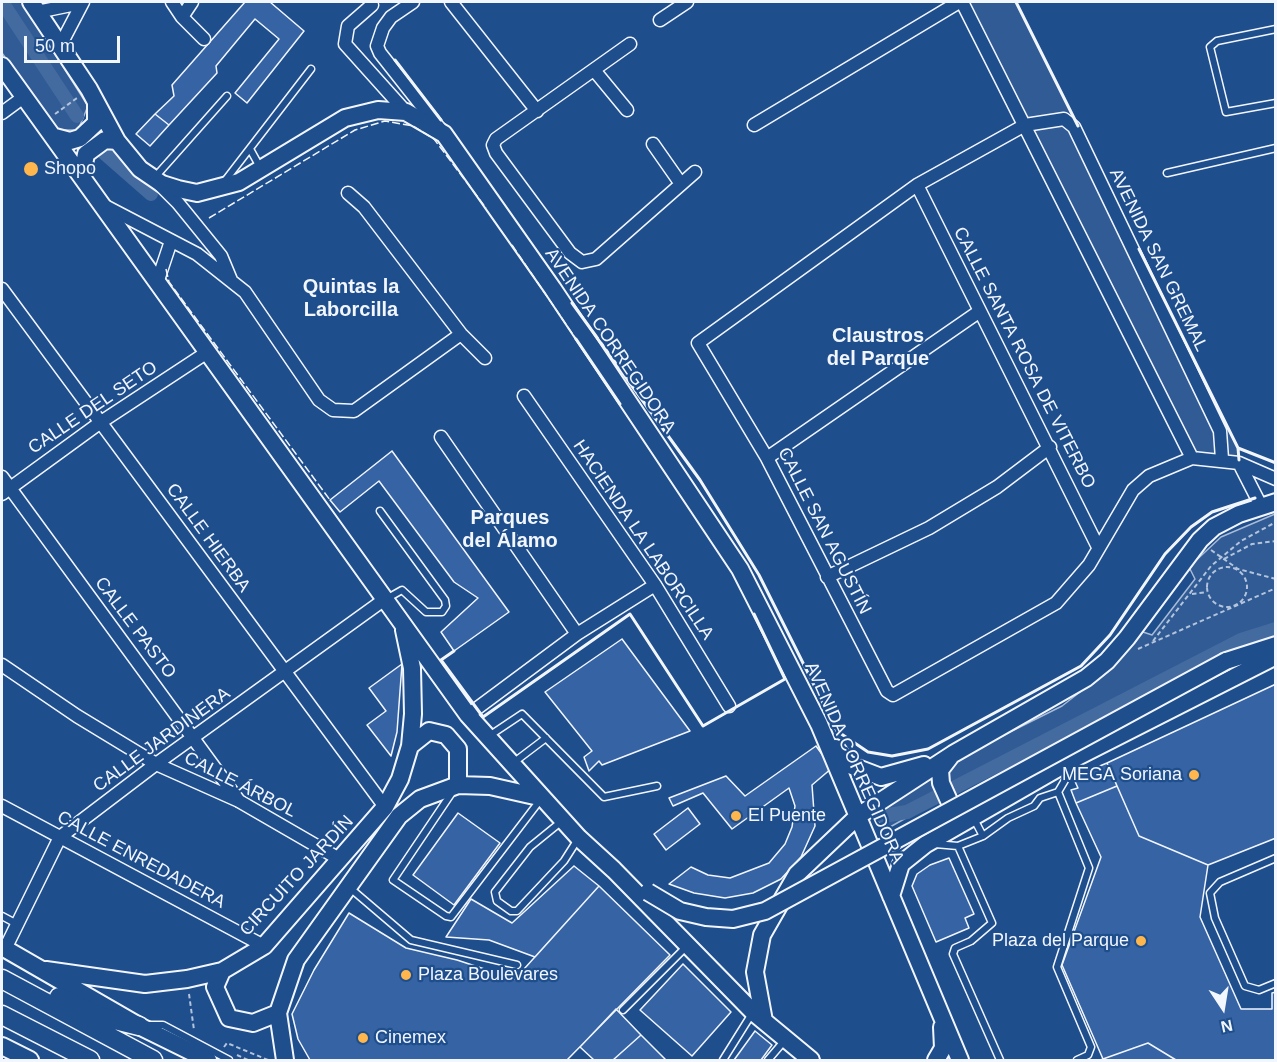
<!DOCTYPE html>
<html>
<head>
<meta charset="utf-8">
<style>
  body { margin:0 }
  #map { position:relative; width:1277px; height:1062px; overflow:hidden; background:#1f4e8c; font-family:Arial,sans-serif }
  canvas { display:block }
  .frame { position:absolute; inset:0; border:3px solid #f2f6ff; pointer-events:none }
  .north { position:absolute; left:1193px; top:978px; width:60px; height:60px; -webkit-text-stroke:4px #1f4e8c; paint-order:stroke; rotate:168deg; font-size:16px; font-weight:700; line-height:24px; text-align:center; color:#f2f6ff }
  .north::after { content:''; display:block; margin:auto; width:21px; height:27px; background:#f2f6ff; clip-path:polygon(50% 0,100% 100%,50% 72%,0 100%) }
  .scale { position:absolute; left:24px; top:36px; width:96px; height:27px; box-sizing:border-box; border:3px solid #f2f6ff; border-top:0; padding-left:8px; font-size:18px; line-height:21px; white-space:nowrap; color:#f2f6ff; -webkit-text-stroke:4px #1f4e8c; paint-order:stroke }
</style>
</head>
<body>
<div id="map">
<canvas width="1277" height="1062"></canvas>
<div class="frame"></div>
<div class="north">N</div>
<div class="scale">50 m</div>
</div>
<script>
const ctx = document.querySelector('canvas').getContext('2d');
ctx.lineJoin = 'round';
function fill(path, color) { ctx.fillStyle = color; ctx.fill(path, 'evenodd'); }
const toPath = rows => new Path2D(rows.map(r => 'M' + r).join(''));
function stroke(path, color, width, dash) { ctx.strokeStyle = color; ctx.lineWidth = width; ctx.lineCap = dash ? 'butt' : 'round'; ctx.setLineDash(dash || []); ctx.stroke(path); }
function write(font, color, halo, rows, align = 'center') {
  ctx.font = font + ' Arial,sans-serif'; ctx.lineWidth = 4.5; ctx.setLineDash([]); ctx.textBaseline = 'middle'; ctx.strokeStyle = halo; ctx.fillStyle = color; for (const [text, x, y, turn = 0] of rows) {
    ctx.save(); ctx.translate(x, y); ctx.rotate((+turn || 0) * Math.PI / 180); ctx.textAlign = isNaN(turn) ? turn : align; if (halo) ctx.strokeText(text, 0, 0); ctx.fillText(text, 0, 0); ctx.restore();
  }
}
const green = toPath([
  [2,2,22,2,88,106,78,130,57,130,2,53,2,2],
  [962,2,1016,2,1238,448,1239,463,1192,458,962,2],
  [1275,514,1275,635,1242,639,1065,728,883,831,874,809,970,752,1062,706,1107,671,1140,631,1152,635,1195,579,1189,567,1221,537,1275,514]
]);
fill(green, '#305b95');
stroke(green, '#a8bbd7', 1.5);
stroke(toPath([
  [2,2,77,116],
  [103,152,151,194],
  [883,816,907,812,1241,640,1276,629]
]), '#446ba0', 14);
const building = toPath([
  [245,2,270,2,304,31,247,103,235,93,279,39,255,19,216,66,217,73,169,125,155,114,174,96,172,85,245,2],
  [155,114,169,125,150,146,136,134,155,114],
  [392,451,509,612,454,651,441,632,478,598,454,582,379,481,340,512,330,500,392,451],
  [622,639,690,731,602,765,599,761,589,771,584,757,592,751,545,692,622,639],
  [402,664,397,732,391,756,367,725,386,711,369,688,402,664],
  [1276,684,1276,838,1208,865,1139,836,1107,763,1276,684],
  [816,746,832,768,812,785,815,826,801,857,781,879,753,893,725,898,694,893,669,884,691,867,708,875,730,878,769,863,785,844,792,827,795,806,789,788,732,829,703,793,673,806,669,798,726,776,745,796,816,746],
  [1107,763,1117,786,1076,803,1071,790,1078,788,1073,777,1107,763],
  [1117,786,1139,836,1208,865,1200,917,1241,1009,1272,1009,1272,993,1276,992,1276,1060,1176,1060,1148,1043,1103,1059,1062,965,1101,857,1076,803,1117,786],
  [688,808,700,824,666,850,654,834,688,808],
  [458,813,500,843,454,905,413,875,458,813],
  [949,858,974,914,965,918,969,928,936,942,912,886,917,874,930,865,949,858],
  [574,866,599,886,535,957,489,940,446,937,471,899,512,923,574,866],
  [599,886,670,955,567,1060,310,1060,298,1039,292,1014,314,970,349,913,406,948,457,960,515,979,599,886],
  [683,964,731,1012,692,1056,640,1010,683,964],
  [616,1009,641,1035,613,1060,594,1060,580,1047,616,1009],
  [755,1031,772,1045,761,1060,734,1060,755,1031],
  [641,1035,666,1060,613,1060,641,1035],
  [1148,1043,1176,1060,1100,1060,1103,1059,1148,1043]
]);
fill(building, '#3563a3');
stroke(building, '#f2f6ff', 1.5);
const lane = toPath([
  [1276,29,1217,41,1210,47,1226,112,1276,103],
  [250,149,260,167],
  [1167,173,1276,148],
  [156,176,227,96],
  [224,182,311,69],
  [380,511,445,600,446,606,442,612,426,612,402,590,386,599],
  [489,736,522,714,604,797,657,786],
  [513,763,546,738],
  [453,791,393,880,446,916,451,917,541,799],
  [1058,792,1089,868,1057,967,1091,1047,1088,1055,1077,1060],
  [974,819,983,836],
  [562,821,530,847,495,892,497,901,511,911,517,911,564,861,578,839],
  [935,844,958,846,983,836,1008,818,1034,806,1040,798,1058,792,1074,765],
  [958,846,992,923,971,941,955,948,953,954,1000,1060],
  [1276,858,1220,882,1210,893,1215,918,1245,986,1259,990,1276,983],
  [350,888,411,940,517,965],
  [2,916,17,924],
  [623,1010,686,947],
  [148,1025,163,1025,229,1060],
  [723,1060,753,1012],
  [768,1060,785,1040]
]);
const street = toPath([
  [172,2,182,17,204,39],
  [413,2,391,17,383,28,377,46,380,53,440,129],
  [451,2,537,111],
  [962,2,1192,458],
  [372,5,348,26,345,44,406,112],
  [37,12,81,3],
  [182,17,192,2],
  [660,20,687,2],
  [61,44,83,2],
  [630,44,496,139,493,145,496,153,570,253,582,262,596,259,695,172],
  [594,70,627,110],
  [2,113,25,96],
  [754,125,959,2],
  [653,144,681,184],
  [157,182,178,203,221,256,231,280],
  [917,185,1098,547],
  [348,193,364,207,461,334,485,358],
  [105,206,197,254,245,292,319,400,333,410,354,411,461,334],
  [157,283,171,241],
  [2,289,385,807],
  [524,396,655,585,729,706],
  [441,437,577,634],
  [767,458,980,311],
  [1222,459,1220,431,1074,127,1064,119,1025,125,917,185,698,343,767,458,887,691,893,695,1056,603,1089,565,1133,490,1149,476,1192,458,1239,463,1276,479],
  [1239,463,1261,506],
  [2,477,239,801],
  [2,494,101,422,206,353],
  [827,577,929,528,997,487,1050,447],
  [2,665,77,716,156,764,239,801,341,860],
  [468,715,577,634,655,585],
  [2,806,264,946],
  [5,949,60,837,156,764,385,599]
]);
const secondary = toPath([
  [31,2,89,89,117,141,140,169,162,184,178,189,197,193,239,182,345,118,378,110,406,112,444,134,553,289,740,569,819,724,960,1060],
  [2,66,468,715,579,838,614,870,753,1012,811,1060],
  [55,137,70,141,80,138,96,123,96,104],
  [82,175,86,154,105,140,117,141],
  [1226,661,1276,645],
  [410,746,429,731,446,735,458,749,458,785],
  [836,748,847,764,881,777,924,765],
  [950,757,940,770,941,783,950,803,968,814],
  [891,896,901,864,926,844,1079,756,1276,656],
  [2,947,139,1026,208,1060],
  [46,970,145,984,187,979,222,971,264,946,385,807,400,779,410,746,413,714,412,668,404,630],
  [222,971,215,987,229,1018,253,1023,278,1013],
  [764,1021,755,972,762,935,797,874,858,816,953,754,1086,678,1107,661,1127,638,1200,540,1214,527,1239,514,1276,502],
  [2,1046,30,1060],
  [285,1060,278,1013,296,960,399,816,420,799,458,785,490,786,539,797],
  [936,1060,943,1048,942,1027]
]);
const primary = toPath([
  [2,979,153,1060],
  [59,997,99,1016,139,1026],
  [2,1015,90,1060]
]);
stroke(lane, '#f2f6ff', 9);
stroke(street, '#f2f6ff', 15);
stroke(secondary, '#f2f6ff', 20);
stroke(primary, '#f2f6ff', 21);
stroke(toPath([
  [55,114,77,98],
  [1211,550,1238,569,1276,579],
  [1224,559,1252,544,1276,541],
  '1207 587a20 20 0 1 1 40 0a20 20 0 1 1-40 0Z',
  [1192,594,1207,592],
  [1153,641,1211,566,1241,541,1276,522],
  [1138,649,1276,588],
  [189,994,194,1030],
  [224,1047,227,1043,268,1060],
  [237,1055,248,1060]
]), '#b3c4dc', 2, [4.5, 3]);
stroke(lane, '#1f4e8c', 6);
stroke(street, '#1f4e8c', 12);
stroke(secondary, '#1f4e8c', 16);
stroke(primary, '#1f4e8c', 18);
const secondaryBridge = toPath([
  [648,892,680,911,706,917,733,919,765,911,1226,661]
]);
stroke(secondaryBridge, '#f2f6ff', 20, []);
stroke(secondaryBridge, '#1f4e8c', 16);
stroke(toPath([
  [209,218,355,130,385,121,413,126,434,139,486,208],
  [512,245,576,339],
  [166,269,169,282,330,500]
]), '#f2f6ff', 1.5, [8, 3]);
stroke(toPath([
  [1016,2,1078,126],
  [395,60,441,120],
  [1139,249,1238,448,1239,460],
  [572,303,700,480,759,575,837,731,868,752,892,756,928,749,1081,666,1110,635,1165,554,1191,527,1212,512,1255,498],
  [576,339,620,404],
  [1238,448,1276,463],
  [454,651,441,660,483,717,630,614,703,726,785,679,754,614]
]), '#f2f6ff', 3);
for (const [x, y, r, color] of [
  [31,169,8,"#ffb74d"],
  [1194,775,6,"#ffb74d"],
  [736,816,6,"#ffb74d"],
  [1141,941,6,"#ffb74d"],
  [406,975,6,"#ffb74d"],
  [363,1038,6,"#ffb74d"]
]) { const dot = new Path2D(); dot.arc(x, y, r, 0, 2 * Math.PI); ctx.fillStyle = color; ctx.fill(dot); stroke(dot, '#1f4e8c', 2); }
write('18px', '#f2f6ff', '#1f4e8c', [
  ["Shopo",44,169],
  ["MEGA Soriana",1182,775,"right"],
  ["El Puente",748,816],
  ["Plaza del Parque",1129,941,"right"],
  ["Plaza Boulevares",418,975],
  ["Cinemex",375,1038]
], 'left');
write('18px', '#f2f6ff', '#1f4e8c', [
  ["AVENIDA SAN GREMAL",1158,260,64],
  ["AVENIDA CORREGIDORA",610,341,56],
  ["CALLE SANTA ROSA DE VITERBO",1024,358,63],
  ["CALLE DEL SETO",93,408,-34],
  ["CALLE SAN AGUSTÍN",824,531,63],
  ["CALLE HIERBA",208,538,54],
  ["HACIENDA LA LABORCILLA",643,540,56],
  ["CALLE PASTO",135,628,53],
  ["CALLE JARDINERA",162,740,-36],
  ["AVENIDA CORREGIDORA",854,763,66],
  ["CALLE ÁRBOL",240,785,27],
  ["CALLE ENREDADERA",141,860,28],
  ["CIRCUITO JARDÍN",297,876,-47]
]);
write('bold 20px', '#f2f6ff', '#1f4e8c', [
  ["Quintas la",351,287],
  ["Laborcilla",351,310],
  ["Claustros",878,336],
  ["del Parque",878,359],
  ["Parques",510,518],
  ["del Álamo",510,541]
]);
</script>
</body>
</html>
